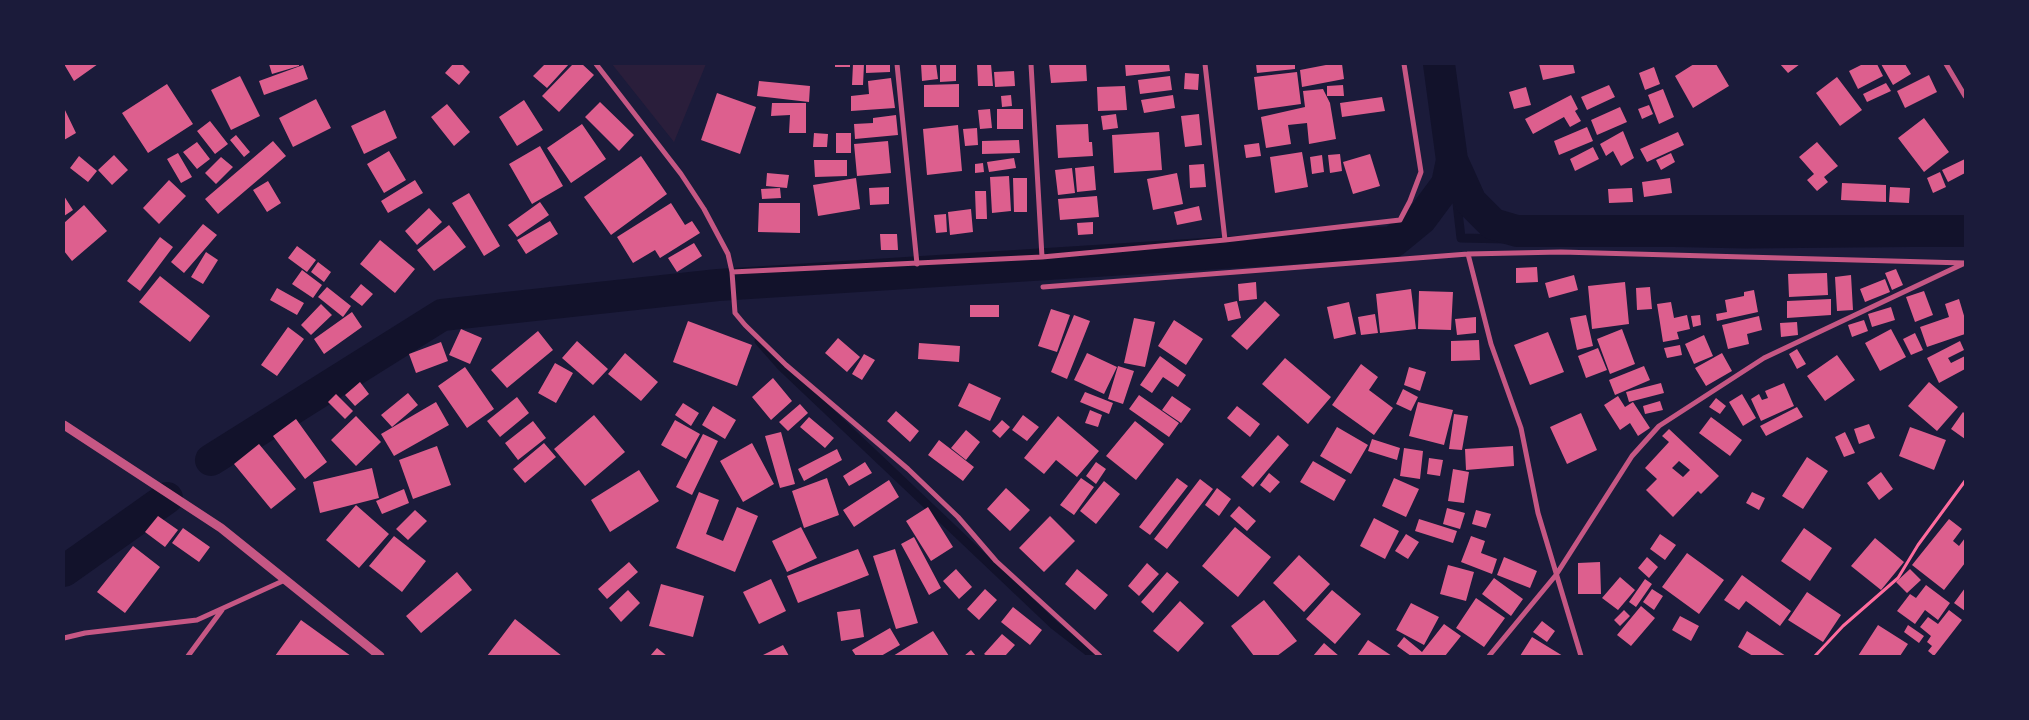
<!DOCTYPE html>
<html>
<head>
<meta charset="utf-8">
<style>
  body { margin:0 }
  #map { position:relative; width:2029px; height:720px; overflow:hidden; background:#1b1b3a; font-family:"DM Sans",sans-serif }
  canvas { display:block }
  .frame { position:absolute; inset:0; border:65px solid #1b1b3a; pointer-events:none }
</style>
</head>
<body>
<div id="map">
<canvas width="2029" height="720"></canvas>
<div class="frame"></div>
</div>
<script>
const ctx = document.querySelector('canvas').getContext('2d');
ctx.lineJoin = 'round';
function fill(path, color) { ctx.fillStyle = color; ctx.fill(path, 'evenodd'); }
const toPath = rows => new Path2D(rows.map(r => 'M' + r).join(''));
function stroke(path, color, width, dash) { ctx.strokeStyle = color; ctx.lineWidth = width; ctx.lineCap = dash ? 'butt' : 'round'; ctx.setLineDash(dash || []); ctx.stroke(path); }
fill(toPath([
  [612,64,706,64,674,142]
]), '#2a1e3b');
stroke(toPath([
  [1452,160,1461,238,1746,244,1965,242],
  [759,341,782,367,1054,625,1094,656]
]), '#12122b', 9);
stroke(toPath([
  [1439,64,1452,160,1471,202,1493,224,1517,231,1965,231],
  [211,460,442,315,718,285,1393,242,1421,219,1447,184,1452,160],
  [64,571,167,498]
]), '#12122b', 32);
fill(toPath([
  [64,64,98,64,74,81],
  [269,64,299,64,299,66,272,74],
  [453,64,462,64,470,72,459,85,445,73],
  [545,64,569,64,547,88,533,76],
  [573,64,582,64,594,75,559,112,542,96],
  [835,64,850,64,850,67,835,67],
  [853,64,864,64,863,85,852,85],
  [866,64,890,64,890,72,866,73],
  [921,64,936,64,938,79,922,81],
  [940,64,956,64,956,81,940,82],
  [977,64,991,64,993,86,978,86],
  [1049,64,1086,64,1087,81,1051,83],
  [1125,64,1169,64,1170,71,1126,76],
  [1256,64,1295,64,1295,69,1257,73],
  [1331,64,1342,64,1344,79,1302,87,1300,70],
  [1539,64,1573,64,1575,73,1543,80],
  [1694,64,1716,64,1729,86,1693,108,1675,76],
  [1780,64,1800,64,1788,73],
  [1863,64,1877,64,1883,76,1858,89,1849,71],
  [1881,64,1905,64,1911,74,1893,85],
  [303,65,308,79,264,95,259,81],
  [1654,67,1660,84,1645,90,1639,73],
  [1014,71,1015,86,995,87,994,72],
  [1297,72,1301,104,1258,110,1254,77],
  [1185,73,1199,74,1198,90,1184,89],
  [1929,75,1937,92,1905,108,1897,91],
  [240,76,260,116,231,130,211,90],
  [1170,76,1172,90,1140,94,1138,80],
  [1837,77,1862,110,1840,126,1816,93],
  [891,78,895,108,851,111,851,96,869,94,868,81],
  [759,81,810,86,809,102,757,96],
  [1886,83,1891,91,1867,102,1863,94],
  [167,84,193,124,148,153,122,113],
  [959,84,959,107,924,107,924,85],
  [1343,85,1344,96,1327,96,1327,86],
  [1609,85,1615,97,1587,110,1581,97],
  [1125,86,1127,110,1098,111,1097,87],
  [1526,87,1531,105,1514,109,1509,92],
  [1323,89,1330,103,1336,139,1309,144,1307,123,1288,125,1291,144,1266,148,1261,117,1305,107,1303,91],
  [1663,89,1674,117,1659,124,1648,95],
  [717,93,756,107,740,154,701,140],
  [1011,95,1012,106,1002,107,1001,96],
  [1173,95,1175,108,1144,113,1141,100],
  [1571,95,1578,109,1575,111,1581,121,1570,127,1564,117,1533,134,1525,119],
  [1382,97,1385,111,1342,117,1340,103],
  [316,99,331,128,293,147,279,118],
  [524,100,543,130,517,146,499,117],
  [600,102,634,135,619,151,585,117],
  [772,103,806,103,806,133,789,133,790,115,771,116],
  [447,104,470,132,454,146,431,117],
  [1649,105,1653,114,1642,119,1638,109],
  [1620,107,1627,122,1597,135,1591,120],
  [64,108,76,133,64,140],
  [990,109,992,128,980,129,978,110],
  [997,109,1023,109,1023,129,997,129],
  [385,110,397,138,364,154,351,126],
  [1116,114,1118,128,1103,130,1101,116],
  [1199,114,1202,145,1185,147,1181,116],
  [896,115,898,135,855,139,854,124,873,123,873,118],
  [1924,118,1949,152,1924,172,1898,138],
  [210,121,228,144,215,154,197,131],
  [582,124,606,159,571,183,547,148],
  [1088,124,1089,142,1092,142,1093,156,1058,158,1056,125],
  [958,125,962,171,927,175,923,129],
  [1587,127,1593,141,1559,155,1554,141],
  [977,128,978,145,965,146,963,129],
  [1623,131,1634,158,1621,166,1613,151,1606,156,1600,144],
  [1159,132,1162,170,1114,173,1112,135],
  [1678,132,1684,145,1647,162,1640,149],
  [814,133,828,134,827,147,813,147],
  [836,133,851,133,851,153,836,153],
  [236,135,250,152,244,157,230,140],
  [1019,140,1020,153,982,154,982,141],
  [273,141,286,156,218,214,205,199],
  [888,141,891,173,857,176,854,144],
  [197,142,210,159,197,169,183,152],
  [1817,142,1838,166,1824,177,1828,182,1817,191,1807,180,1814,174,1799,157],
  [1259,143,1261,156,1246,158,1244,145],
  [540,146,563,186,532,204,509,164],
  [1593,147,1599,159,1575,171,1570,159],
  [389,151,406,180,384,193,367,164],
  [1302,152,1308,187,1275,193,1270,157],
  [178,153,192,177,181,183,167,159],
  [1671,153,1675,162,1661,170,1656,160],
  [1340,154,1342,171,1330,173,1328,155],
  [1370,154,1380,186,1353,194,1343,162],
  [114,155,128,170,112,185,98,170],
  [1322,155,1324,172,1312,174,1310,157],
  [79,156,97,171,88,182,70,168],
  [641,156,667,194,611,235,584,197],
  [221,157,233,167,216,184,205,173],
  [1014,158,1016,168,989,172,987,162],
  [1965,159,1965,173,1948,182,1942,170],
  [814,160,847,160,847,176,815,177],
  [983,163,984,172,975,173,975,164],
  [1204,164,1206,187,1190,188,1189,165],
  [1094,166,1096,190,1077,192,1075,168],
  [1072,168,1075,193,1058,195,1055,170],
  [1940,172,1946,187,1933,193,1927,178],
  [767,173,789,175,787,188,766,186],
  [1177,173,1183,204,1153,210,1147,179],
  [1009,176,1011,211,992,213,990,177],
  [856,178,860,209,818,216,813,185],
  [1013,178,1027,178,1027,212,1014,212],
  [1670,178,1672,193,1644,197,1642,182],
  [169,180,186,196,159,224,143,208],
  [415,180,423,193,388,213,381,201],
  [268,181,281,203,267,212,253,190],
  [1842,183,1886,185,1886,202,1841,200],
  [889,187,889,204,870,205,869,188],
  [1890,187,1910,188,1909,203,1889,202],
  [780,188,781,198,762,199,761,189],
  [1632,188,1633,202,1609,203,1608,189],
  [975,191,986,191,987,219,976,219],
  [469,193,500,246,484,256,452,203],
  [64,196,73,210,64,216],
  [1097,196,1099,217,1060,220,1058,199],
  [540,202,549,215,517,237,508,225],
  [671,203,685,225,692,221,700,233,660,258,655,250,633,263,617,237],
  [759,203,800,203,800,233,758,232],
  [84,205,107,231,72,261,64,251,64,223],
  [1199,206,1202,220,1177,225,1174,212],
  [429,208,442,222,417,245,405,231],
  [971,209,973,232,950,235,948,212],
  [946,214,947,232,936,233,934,215],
  [550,221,558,234,526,254,517,240],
  [1093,222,1093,234,1078,235,1077,223],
  [203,224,217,235,184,273,171,262],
  [449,225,466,247,434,271,417,250],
  [880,234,897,234,898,250,881,250],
  [160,237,173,247,140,291,127,281],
  [380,240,415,269,395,293,360,264],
  [694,243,702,256,677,272,668,258],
  [297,246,316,260,307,272,288,258],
  [206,252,218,260,203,284,191,277],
  [318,262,331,272,324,282,311,272],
  [1537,267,1538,282,1516,283,1516,268],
  [1896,269,1903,285,1892,290,1885,273],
  [302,270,322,285,313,298,292,284],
  [1827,273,1828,295,1789,297,1788,274],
  [1574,275,1578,290,1549,298,1545,283],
  [1851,275,1853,310,1837,311,1835,277],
  [160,276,210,316,190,342,139,302],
  [1885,279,1890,292,1865,302,1860,289],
  [1256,282,1257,299,1239,301,1238,284],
  [1625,282,1629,324,1592,329,1588,286],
  [361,284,373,294,362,306,350,297],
  [327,287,351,306,343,317,318,297],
  [1650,287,1652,309,1637,310,1636,288],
  [277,288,304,303,297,315,270,300],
  [1411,289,1416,329,1380,333,1376,294],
  [1754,290,1758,312,1717,321,1716,314,1727,312,1725,300,1744,296,1744,292],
  [1419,291,1453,292,1451,330,1418,329],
  [1924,291,1933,315,1915,322,1906,297],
  [1831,299,1831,315,1787,318,1787,301],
  [1959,299,1965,319,1965,334,1927,347,1920,327,1949,317,1945,304],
  [1237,301,1241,318,1228,321,1224,304],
  [1265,301,1280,315,1247,350,1231,336],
  [1349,302,1356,334,1334,339,1327,307],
  [1671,302,1674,318,1687,315,1690,329,1677,332,1679,339,1663,342,1657,304],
  [321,304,332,315,311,335,301,325],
  [970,305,999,305,999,317,970,317],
  [1891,307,1895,320,1872,327,1868,314],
  [1051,309,1070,315,1057,352,1038,346],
  [352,312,362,327,324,354,314,339],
  [1375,314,1378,333,1361,335,1358,317],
  [1074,315,1090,321,1067,379,1051,372],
  [1586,315,1593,346,1577,350,1570,318],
  [1700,315,1701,325,1693,327,1691,316],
  [1759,316,1762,330,1747,334,1749,344,1728,349,1722,325],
  [1476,317,1476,333,1457,335,1455,319],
  [1134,318,1155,322,1145,367,1124,363],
  [1174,320,1203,339,1186,365,1158,346],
  [1864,320,1868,331,1852,337,1848,325],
  [688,321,752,345,737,386,673,362],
  [1797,322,1798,335,1781,337,1780,323],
  [288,327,304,339,277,376,261,365],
  [461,329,482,338,470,364,449,355],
  [1622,329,1635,364,1610,374,1597,339],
  [1891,329,1906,357,1880,371,1865,343],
  [538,331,553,350,507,388,491,370],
  [1548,332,1564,372,1530,385,1514,345],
  [1915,333,1923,350,1911,355,1903,339],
  [1704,335,1713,356,1694,364,1685,344],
  [838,338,860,357,847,372,825,353],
  [1479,340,1480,360,1451,361,1451,341],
  [577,341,608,369,593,385,562,358],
  [1960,341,1964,350,1948,358,1951,363,1965,356,1965,369,1939,383,1927,358],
  [441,342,448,361,416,373,409,354],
  [919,343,960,346,959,362,918,359],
  [1680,345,1682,355,1667,358,1664,348],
  [1598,348,1607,370,1586,378,1578,356],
  [1797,349,1806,364,1797,369,1789,354],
  [625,353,658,382,641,401,608,374],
  [1087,353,1117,367,1104,394,1074,380],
  [1722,353,1732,371,1706,386,1695,368],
  [864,354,875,360,862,380,852,374],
  [1837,355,1855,380,1825,401,1807,376],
  [1160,356,1186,375,1178,387,1163,377,1152,393,1140,385],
  [1285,358,1331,397,1308,424,1262,384],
  [555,363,573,373,556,403,538,393],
  [1361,364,1378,377,1369,390,1393,408,1374,435,1332,405],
  [1118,366,1134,371,1123,404,1108,399],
  [1644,366,1650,380,1615,395,1609,380],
  [465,367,494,409,467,428,438,386],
  [1409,367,1426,372,1420,391,1404,385],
  [773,378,792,401,771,420,752,397],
  [360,382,369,394,355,406,345,395],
  [1929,382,1958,407,1937,431,1908,406],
  [969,383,1001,398,990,421,958,406],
  [1661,383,1664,393,1629,402,1626,392],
  [1784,383,1794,406,1761,421,1751,399,1759,394,1762,400,1768,398,1765,391],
  [1403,389,1418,397,1411,411,1396,404],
  [1085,392,1113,403,1109,414,1080,402],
  [408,393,418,405,392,427,381,415],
  [336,394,353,411,345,419,328,402],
  [1742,394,1756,418,1743,426,1729,402],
  [1139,395,1179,423,1169,437,1129,409],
  [1172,396,1191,409,1181,423,1162,410],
  [1618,396,1625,407,1633,402,1650,428,1638,436,1630,423,1620,430,1604,405],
  [517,397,529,413,500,437,487,421],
  [1716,398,1726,406,1720,414,1709,407],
  [1660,401,1663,410,1645,414,1643,406],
  [436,402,449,425,394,456,381,434],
  [1418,402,1453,410,1444,445,1409,436],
  [683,403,699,413,691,426,675,415],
  [800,404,808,413,788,431,779,422],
  [713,406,736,420,725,439,702,425],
  [1237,406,1260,424,1250,437,1227,418],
  [1797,407,1803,417,1766,436,1760,426],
  [1090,410,1102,415,1098,427,1085,423],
  [896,411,919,431,910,442,887,421],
  [1963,412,1965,414,1965,439,1951,429],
  [1581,413,1597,450,1567,464,1550,427],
  [1454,414,1468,416,1462,450,1449,449],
  [594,415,625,452,585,486,554,449],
  [1023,415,1039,427,1027,441,1012,430],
  [356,416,381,442,356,466,331,440],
  [1058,416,1099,451,1077,477,1056,460,1044,474,1024,458],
  [809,417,834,438,825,448,800,427],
  [1711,417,1742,440,1730,456,1699,433],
  [296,419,327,462,305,479,273,436],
  [675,420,700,434,686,459,661,445],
  [1002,420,1010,427,1000,438,992,431],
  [533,421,546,438,518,460,505,443],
  [1135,421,1164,444,1136,480,1106,456],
  [1869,424,1875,438,1859,444,1854,429],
  [1337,427,1368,445,1351,474,1320,456],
  [1910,427,1946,440,1934,470,1899,456],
  [1669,429,1719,476,1701,494,1698,491,1673,517,1646,490,1657,479,1645,468,1669,442,1662,436],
  [1679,461,1690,470,1683,477,1672,468],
  [966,430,980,442,966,460,951,448],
  [781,432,795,484,780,488,765,436],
  [1845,432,1855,453,1844,457,1835,437],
  [703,434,718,441,692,495,676,487],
  [1278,435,1289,445,1253,487,1241,477],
  [1372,439,1400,448,1397,460,1368,451],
  [939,440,974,467,963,481,928,455],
  [544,443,556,457,525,483,513,469],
  [752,443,774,484,743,502,720,461],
  [259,444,296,489,271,509,234,464],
  [437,446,451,485,413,499,399,460],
  [1513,446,1514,466,1466,470,1465,449],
  [1404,448,1423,451,1420,479,1400,476],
  [837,449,842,460,804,481,798,469],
  [1807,457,1828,471,1803,509,1782,496],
  [1429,458,1443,460,1440,476,1427,474],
  [1313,461,1346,480,1334,501,1300,482],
  [865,462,872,473,849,486,843,476],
  [1096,462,1106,469,1096,484,1086,476],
  [372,468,379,498,320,513,313,482],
  [1453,469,1469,472,1464,503,1448,501],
  [639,470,659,501,610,532,591,500],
  [1881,472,1893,489,1879,500,1867,483],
  [1269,473,1280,482,1270,493,1260,485],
  [827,478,839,515,804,528,792,491],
  [1081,478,1094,487,1074,515,1060,505],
  [1177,478,1188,486,1150,535,1139,527],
  [1394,478,1419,489,1406,517,1382,506],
  [1200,479,1213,489,1167,549,1154,539],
  [889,480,899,497,854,527,843,510],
  [1104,481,1120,494,1096,524,1080,511],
  [1006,488,1030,510,1010,531,987,509],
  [1217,488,1231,499,1219,516,1205,505],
  [404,489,409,503,382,514,376,501],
  [699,492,719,500,706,534,723,541,737,507,758,516,735,572,676,548],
  [1752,492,1765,498,1759,510,1746,503],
  [356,505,389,534,359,568,326,540],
  [1239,506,1256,521,1247,531,1230,516],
  [928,507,953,547,931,561,906,521],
  [1447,508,1465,513,1460,529,1443,524],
  [415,510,427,521,408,540,396,529],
  [1476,510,1491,514,1486,528,1472,524],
  [158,516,178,530,165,547,145,532],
  [1050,516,1075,541,1044,572,1019,548],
  [1374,518,1399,531,1385,559,1360,546],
  [1419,519,1457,531,1453,543,1415,531],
  [1949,519,1962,529,1953,541,1959,546,1965,538,1965,563,1944,590,1912,565],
  [801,527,817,558,787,572,772,541],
  [1235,527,1271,557,1238,597,1202,566],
  [183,528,210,547,199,562,172,543],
  [1804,528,1832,548,1810,581,1781,561],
  [1406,534,1419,542,1408,559,1395,551],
  [1660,534,1676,545,1665,560,1650,549],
  [394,536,426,561,402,592,369,566],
  [1471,536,1485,541,1481,553,1497,559,1492,574,1461,562],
  [914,537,941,588,929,595,901,544],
  [1875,538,1904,562,1881,590,1851,566],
  [133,546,160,567,125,613,97,592],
  [858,549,869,575,798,603,787,576],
  [895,549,918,623,896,629,873,556],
  [1687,553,1724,580,1699,614,1662,587],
  [1299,555,1330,584,1304,612,1273,583],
  [1504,557,1537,571,1530,588,1497,575],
  [1647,557,1658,567,1649,578,1638,568],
  [629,562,638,572,607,599,598,589],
  [1600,562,1601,594,1578,594,1578,563],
  [1147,563,1159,574,1139,596,1128,586],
  [1448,565,1474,572,1466,601,1440,594],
  [956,569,972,587,959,599,943,581],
  [1077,569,1108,595,1095,610,1065,584],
  [1910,569,1921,580,1907,593,1896,582],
  [457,572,472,590,421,633,406,616],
  [1167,572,1179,582,1153,613,1141,602],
  [1742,575,1791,611,1780,626,1746,601,1739,610,1724,600],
  [1620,577,1635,590,1618,610,1602,598],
  [1494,578,1523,599,1511,616,1482,594],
  [771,579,786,611,759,624,743,592],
  [1645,579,1652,584,1636,607,1629,602],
  [661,584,704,596,693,637,649,626],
  [1926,585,1950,603,1938,620,1925,610,1915,624,1897,611,1910,594,1916,598],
  [1965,588,1965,611,1954,603],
  [985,589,997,600,979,620,967,609],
  [1652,589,1663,596,1654,610,1643,602],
  [628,590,640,603,621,622,609,608],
  [1332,590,1361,614,1335,644,1306,619],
  [1807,592,1841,615,1823,642,1788,620],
  [1476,598,1505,618,1484,647,1456,628],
  [1264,600,1297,641,1277,656,1254,656,1231,626],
  [1180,601,1204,623,1178,652,1153,631],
  [1411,603,1439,617,1424,645,1396,630],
  [1641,606,1655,618,1631,646,1617,635],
  [1013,607,1042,630,1030,645,1001,622],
  [860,609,864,637,841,641,837,612],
  [1624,610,1630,616,1620,626,1614,620],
  [1949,610,1962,620,1934,656,1928,651,1932,646,1927,642,1931,636,1920,627,1928,617,1938,624],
  [1680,616,1699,626,1691,641,1672,630],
  [515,619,562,656,487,656],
  [301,620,351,656,275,656],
  [1542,621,1555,631,1547,642,1533,632],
  [1444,624,1461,636,1445,656,1411,656,1397,646,1404,637,1422,652],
  [1878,625,1908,644,1900,656,1858,656],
  [1908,625,1924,636,1919,643,1904,632],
  [890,628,900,645,881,656,856,656,852,650],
  [933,631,949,656,893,656],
  [1747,631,1786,656,1753,656,1738,647],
  [1002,634,1015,645,1005,656,987,656,984,654],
  [1532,637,1563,656,1520,656],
  [1368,640,1392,656,1357,656],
  [1324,643,1339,656,1313,656],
  [783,645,789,656,761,656],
  [657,648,667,656,650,656],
  [971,650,976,656,964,656]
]), '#dd5f8e');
stroke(toPath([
  [1815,656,1843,626,1898,578,1918,545,1965,481]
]), '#ff6b9d', 3);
stroke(toPath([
  [596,64,681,174,704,209,728,254,732,272,1042,257,1225,240,1400,220,1410,201,1421,172,1404,64],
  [897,64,917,264],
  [1031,64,1042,257],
  [1205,64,1225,240],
  [1946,64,1965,96],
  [1468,254,1491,344,1521,428,1538,513,1581,656],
  [732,272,735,313,745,325,786,365,908,469,958,517,996,561,1100,656],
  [1043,287,1468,254,1561,252,1965,263],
  [64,638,85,633,197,620,285,580],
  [188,656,222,610],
  [1489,656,1556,575,1632,456,1659,426,1764,358,1965,263]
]), '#c65784', 5);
stroke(toPath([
  [64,425,221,528,380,656]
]), '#c65784', 9);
</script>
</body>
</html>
